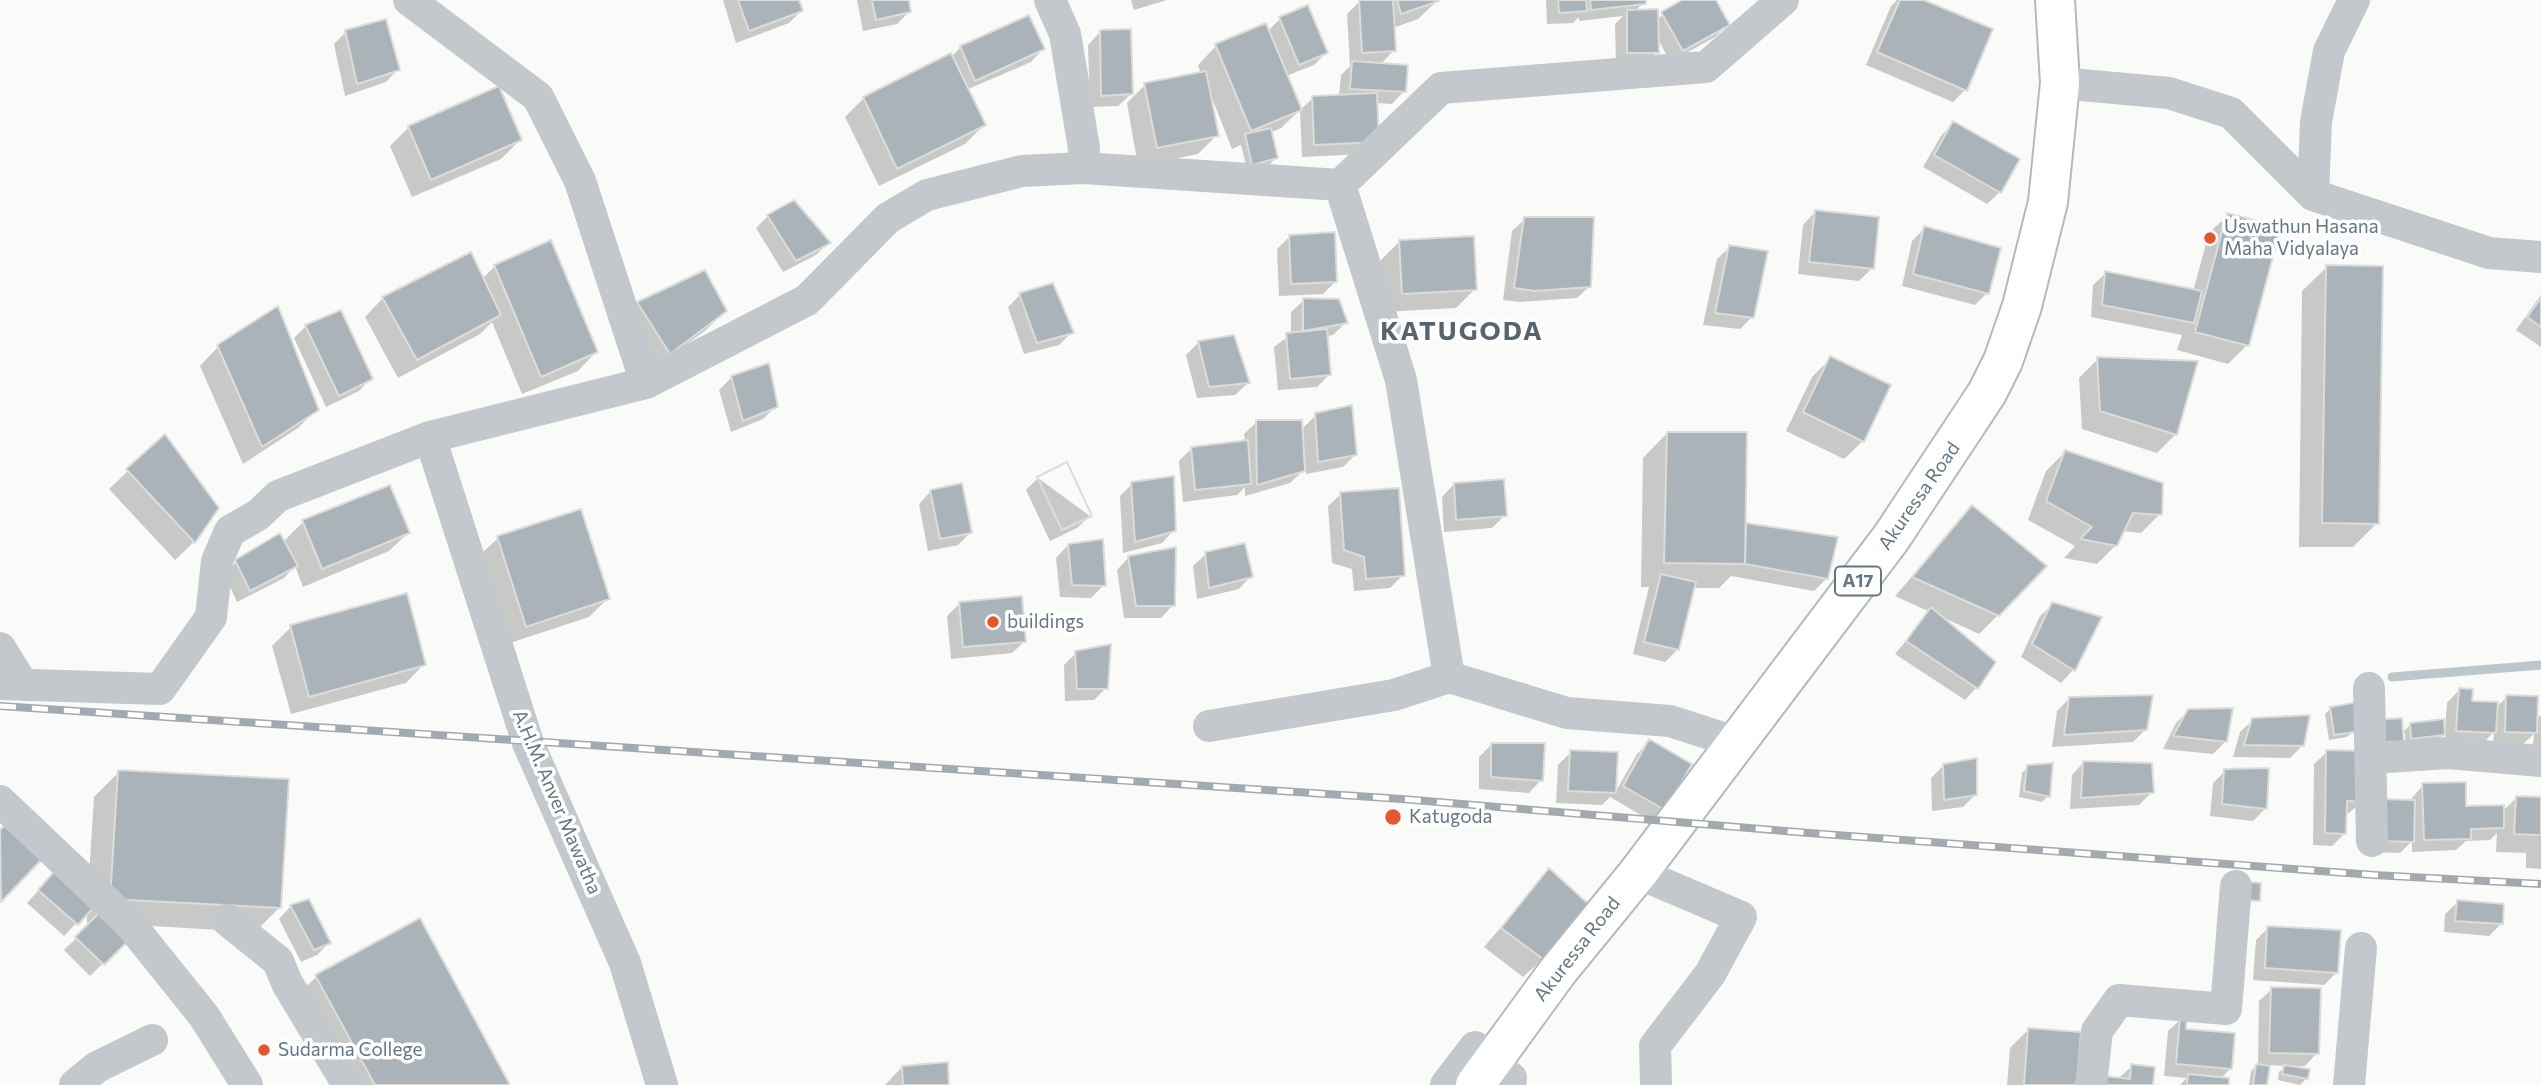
<!DOCTYPE html>
<html>
<head>
<meta charset="utf-8">
<style>
  body { margin:0 }
  canvas { display:block; background:#fafaf8 }
</style>
</head>
<body>
<canvas width="2541" height="1085"></canvas>
<script>
const ctx = document.querySelector('canvas').getContext('2d');
ctx.lineJoin = 'round';
function fill(path, color) { ctx.fillStyle = color; ctx.fill(path, 'evenodd'); }
const toPath = rows => new Path2D(rows.map(r => 'M' + r).join(''));
function stroke(path, color, width, dash) { ctx.strokeStyle = color; ctx.lineWidth = width; ctx.lineCap = dash ? 'butt' : 'round'; ctx.setLineDash(dash || []); ctx.stroke(path); }
function write(font, color, halo, rows, align = 'center') {
  ctx.font = font + ' Commissioner,sans-serif'; ctx.lineWidth = 7; ctx.setLineDash([]); ctx.textBaseline = 'middle'; ctx.strokeStyle = halo; ctx.fillStyle = color; for (const [text, x, y, turn = 0] of rows) {
    ctx.save(); ctx.translate(x, y); ctx.rotate((+turn || 0) * Math.PI / 180); ctx.textAlign = isNaN(turn) ? turn : align; if (halo) ctx.strokeText(text, 0, 0); ctx.fillText(text, 0, 0); ctx.restore();
  }
}
fill(toPath([
  [723,0,797,0,801,11,789,23,736,43],
  [857,0,907,0,909,12,897,24,863,31],
  [1131,0,1167,0,1134,10],
  [1361,0,1437,1,1418,19,1393,28,1394,50,1380,65,1404,91,1392,104,1375,103,1364,154,1302,157,1300,110,1313,98,1339,96,1341,75,1350,66,1347,14],
  [1546,0,1644,0,1636,11,1657,19,1686,0,1714,0,1727,25,1715,37,1670,62,1657,37,1657,52,1644,64,1616,65,1615,24,1623,16,1579,21,1579,17,1573,23,1547,24],
  [1897,0,1919,0,1965,90,1953,102,1866,65,1891,6],
  [1280,19,1326,53,1314,65,1286,76,1300,110,1281,128,1270,133,1276,158,1270,164,1247,169,1241,145,1232,149,1212,98,1217,135,1198,154,1138,166,1127,103,1145,85,1201,74,1198,65,1216,46,1268,31],
  [346,32,398,69,386,82,345,96,334,44],
  [1100,32,1131,94,1118,106,1090,107,1088,45],
  [961,47,1043,49,1031,62,966,90,984,125,965,144,879,186,845,117,864,98,951,57],
  [1953,123,2000,192,1987,204,1923,167,1941,136],
  [409,127,520,140,501,159,412,197,390,146],
  [1815,212,1872,268,1859,281,1798,274,1803,225],
  [2228,215,2247,345,2228,364,2177,350,2182,335,2091,317,2093,285,2106,273,2193,291,2209,233],
  [768,216,828,243,816,255,783,272,756,228],
  [1525,219,1590,286,1577,298,1520,302,1503,300,1512,231],
  [1925,228,1987,293,1975,305,1902,286,1912,241],
  [1290,236,1336,281,1323,294,1279,296,1277,249],
  [1400,241,1475,289,1456,308,1384,312,1381,260],
  [1730,247,1752,317,1740,329,1703,325,1717,259],
  [495,266,596,352,578,371,522,394,492,322,480,334,398,378,365,317,383,298,482,279],
  [2327,267,2377,523,2353,547,2299,547,2302,291],
  [1020,295,1071,333,1059,345,1024,354,1008,307],
  [2541,295,2541,347,2516,330],
  [1304,300,1346,322,1333,335,1326,336,1329,375,1317,387,1278,390,1274,347,1291,334,1291,312],
  [638,304,725,311,706,330,650,371,620,322],
  [306,326,371,378,359,391,326,407,294,338],
  [1198,343,1248,383,1235,395,1197,398,1186,355],
  [218,347,317,409,298,428,243,464,200,366],
  [1831,358,1863,441,1844,459,1786,431,1812,377],
  [2098,359,2176,434,2157,453,2082,429,2079,378],
  [732,377,776,406,763,419,731,432,719,390],
  [1316,415,1356,454,1343,467,1306,474,1306,468,1290,483,1245,496,1245,487,1237,495,1183,502,1179,461,1192,448,1245,442,1244,434,1257,422,1301,430],
  [1667,433,1744,528,1746,525,1827,578,1814,591,1731,576,1719,588,1693,588,1678,649,1665,662,1633,654,1649,587,1641,587,1643,458],
  [165,436,194,542,175,560,109,489],
  [2065,452,2160,514,2141,533,2123,531,2116,545,2097,564,2064,558,2075,546,2028,520,2046,471],
  [1038,478,1090,516,1077,528,1050,541,1026,490],
  [1132,484,1174,530,1162,543,1123,553,1120,496],
  [1454,484,1505,515,1492,528,1444,532,1442,497],
  [931,491,970,533,958,545,928,551,919,504],
  [1341,494,1403,575,1390,588,1354,591,1352,569,1332,563,1328,506],
  [1972,508,1998,615,1979,634,1942,617,1977,687,1965,700,1895,654,1930,612,1895,596],
  [303,522,408,533,389,551,303,587,295,566,284,578,237,602,224,574,237,561,283,542],
  [498,538,608,598,589,617,507,644,479,556],
  [1068,545,1104,585,1091,598,1060,597,1056,558],
  [1206,554,1251,576,1239,589,1197,599,1193,566],
  [1129,557,1173,605,1161,618,1124,618,1117,570],
  [960,603,1025,641,1012,653,951,659,947,616],
  [2053,604,2099,618,2073,670,2061,683,2021,657,2040,616],
  [291,627,424,664,406,683,291,714,272,646],
  [1076,653,1106,688,1094,700,1065,701,1064,665],
  [2459,690,2471,702,2495,708,2507,697,2536,720,2541,715,2541,761,2531,760,2534,734,2523,744,2493,744,2494,732,2481,745,2445,743,2445,733,2438,740,2406,744,2405,733,2402,733,2411,724,2445,730,2447,703],
  [2070,698,2146,729,2133,742,2052,747,2057,711],
  [2331,708,2353,731,2347,737,2329,740,2325,714],
  [2189,710,2225,742,2213,754,2163,749,2176,723],
  [2253,720,2303,745,2290,758,2233,757,2240,732],
  [1650,741,1663,809,1651,821,1610,797,1602,805,1556,803,1558,765,1571,752,1616,754,1615,793,1637,754],
  [1491,745,1541,780,1529,793,1479,789,1479,757],
  [2327,752,2362,801,2349,813,2345,813,2345,833,2332,846,2313,845,2314,764],
  [2084,762,2152,792,2139,805,2070,809,2072,775],
  [1944,765,1975,795,1963,807,1932,811,1931,778],
  [2028,767,2048,796,2042,802,2019,797,2022,773],
  [2225,771,2266,808,2253,821,2210,816,2213,783],
  [119,772,279,908,255,932,116,924,129,938,90,976,64,950,92,923,87,923,87,912,64,936,27,903,49,879,88,892,94,797],
  [2423,785,2465,808,2502,812,2516,798,2541,799,2541,869,2526,868,2526,853,2496,852,2497,833,2490,840,2466,841,2456,850,2412,852,2412,841,2400,853,2366,852],
  [8,825,42,857,0,900,0,833],
  [1549,871,1575,929,1523,977,1484,947],
  [2458,902,2501,924,2489,936,2444,932,2445,914],
  [291,906,329,943,317,955,301,962,279,919],
  [419,921,508,1085,337,1085,291,1001,316,977],
  [2268,928,2337,972,2324,985,2253,980,2256,940],
  [2272,989,2317,1053,2305,1066,2293,1066,2307,1078,2300,1085,2278,1080,2279,1072,2286,1066,2268,1065,2265,1085,2249,1085,2251,1071,2258,1065,2259,1001],
  [2181,1019,2184,1030,2230,1069,2220,1079,2227,1085,2180,1085,2187,1078,2164,1076,2168,1031],
  [2028,1030,2076,1085,2007,1085,2010,1048],
  [2132,1066,2151,1085,2118,1079],
  [902,1067,948,1085,885,1085]
]), '#0003');
stroke(toPath([
  [2392,677,2541,665]
]), '#bbc7cb', 9);
const building = toPath([
  [738,0,799,0,803,11,749,31,738,0],
  [872,0,909,0,911,12,876,20,872,0],
  [1359,0,1393,0,1396,51,1362,53,1359,0],
  [1397,0,1439,0,1439,1,1401,14,1397,0],
  [1558,0,1586,0,1587,11,1559,13,1558,0],
  [1590,0,1646,0,1646,4,1591,10,1590,0],
  [1682,0,1716,0,1730,25,1683,51,1661,12,1682,0],
  [1900,0,1924,0,1993,29,1967,91,1877,52,1900,0],
  [1308,5,1328,53,1299,65,1279,17,1308,5],
  [1658,9,1659,53,1627,53,1627,10,1658,9],
  [1029,15,1045,49,975,81,960,46,1029,15],
  [386,19,400,70,357,84,345,30,386,19],
  [1266,23,1302,110,1251,131,1215,44,1266,23],
  [1131,29,1133,94,1101,96,1100,30,1131,29],
  [951,53,986,125,897,169,863,97,951,53],
  [1352,61,1408,65,1406,92,1350,89,1352,61],
  [1206,71,1219,136,1157,148,1144,83,1206,71],
  [499,86,522,140,431,180,408,126,499,86],
  [1377,93,1379,142,1314,145,1312,96,1377,93],
  [1953,121,2020,159,2001,193,1934,155,1953,121],
  [1271,128,1278,158,1252,165,1245,134,1271,128],
  [794,200,831,243,796,261,767,215,794,200],
  [1815,210,1879,217,1874,269,1809,262,1815,210],
  [2227,213,2281,227,2249,346,2195,332,2227,213],
  [1524,217,1594,217,1591,287,1534,291,1514,288,1524,217],
  [1924,226,2001,248,1989,294,1913,274,1924,226],
  [1335,232,1337,282,1291,284,1289,235,1335,232],
  [1474,236,1477,290,1402,294,1399,240,1474,236],
  [551,240,598,352,541,377,494,265,551,240],
  [1729,245,1768,251,1754,318,1715,313,1729,245],
  [471,252,501,315,417,360,382,297,471,252],
  [2326,265,2383,266,2379,524,2322,523,2326,265],
  [705,270,727,311,670,354,637,302,705,270],
  [2105,271,2202,291,2194,323,2102,305,2105,271],
  [1053,283,1074,333,1037,343,1019,293,1053,283],
  [1303,298,1339,299,1348,323,1303,331,1303,298],
  [2541,298,2541,327,2527,317,2541,298],
  [278,306,319,410,262,447,217,345,278,306],
  [341,310,373,379,339,396,305,325,341,310],
  [1327,329,1331,375,1290,379,1286,333,1327,329],
  [1234,335,1250,383,1209,387,1198,341,1234,335],
  [1830,356,1891,385,1864,442,1803,412,1830,356],
  [2097,357,2198,361,2177,435,2100,411,2097,357],
  [769,363,778,407,743,421,731,376,769,363],
  [1352,405,1357,455,1318,462,1315,413,1352,405],
  [1256,420,1302,420,1305,471,1257,485,1256,420],
  [1667,432,1747,432,1745,564,1664,563,1667,432],
  [165,434,219,508,195,543,126,469,165,434],
  [1248,440,1251,484,1195,490,1191,447,1248,440],
  [2065,450,2163,483,2162,515,2133,513,2117,546,2080,539,2092,527,2046,501,2065,450],
  [1067,462,1092,516,1062,530,1037,477,1067,462],
  [1067,462,1092,516,1062,530,1037,477,1067,462],
  [1174,476,1176,531,1135,542,1131,482,1174,476],
  [1504,479,1507,516,1456,520,1454,483,1504,479],
  [962,483,972,533,940,539,930,490,962,483],
  [390,485,410,533,322,569,302,520,390,485],
  [1399,488,1405,576,1366,579,1364,557,1344,550,1340,492,1399,488],
  [1972,505,2047,566,1999,616,1912,577,1972,505],
  [581,509,610,599,526,627,497,536,581,509],
  [1746,523,1838,537,1828,579,1745,564,1746,523],
  [280,533,298,566,250,591,235,560,280,533],
  [1103,539,1106,586,1072,585,1068,544,1103,539],
  [1245,543,1253,577,1209,588,1205,552,1245,543],
  [1176,547,1175,606,1136,606,1128,556,1176,547],
  [1661,574,1696,582,1679,650,1644,642,1661,574],
  [407,593,426,665,309,697,290,625,407,593],
  [1022,596,1026,642,963,647,959,602,1022,596],
  [2052,602,2102,617,2075,671,2032,644,2052,602],
  [1931,607,1996,662,1978,689,1906,641,1931,607],
  [1111,644,1108,689,1077,689,1075,651,1111,644],
  [2459,688,2473,689,2472,701,2498,702,2496,733,2456,731,2459,688],
  [2153,695,2147,730,2064,735,2069,697,2153,695],
  [2506,695,2538,696,2537,733,2505,732,2506,695],
  [2370,700,2355,732,2334,735,2330,707,2370,700],
  [2233,708,2227,742,2173,736,2188,709,2233,708],
  [2310,715,2304,746,2244,745,2252,718,2310,715],
  [2402,718,2404,744,2377,746,2375,720,2402,718],
  [2444,719,2445,735,2411,739,2410,723,2444,719],
  [1649,739,1692,764,1665,810,1623,786,1649,739],
  [1491,743,1545,743,1543,781,1491,777,1491,743],
  [1570,750,1618,752,1616,793,1568,791,1570,750],
  [2326,750,2365,751,2364,802,2347,801,2346,834,2325,833,2326,750],
  [1977,758,1977,795,1944,800,1943,764,1977,758],
  [2083,761,2152,763,2154,793,2081,798,2083,761],
  [2053,763,2050,797,2024,791,2027,765,2053,763],
  [2269,768,2267,809,2222,804,2224,769,2269,768],
  [118,770,289,779,281,908,110,899,118,770],
  [2466,782,2466,806,2504,805,2504,828,2471,829,2471,839,2424,840,2422,783,2466,782],
  [2516,796,2541,797,2541,835,2514,834,2516,796],
  [2379,799,2415,800,2414,842,2378,841,2379,799],
  [8,822,44,857,1,902,0,830,8,822],
  [61,864,100,900,78,925,38,890,61,864],
  [1549,868,1596,911,1543,959,1501,928,1549,868],
  [2248,882,2261,883,2260,901,2246,900,2248,882],
  [309,899,331,943,314,950,290,905,309,899],
  [2457,900,2504,904,2503,924,2455,921,2457,900],
  [103,909,131,938,104,965,75,937,103,909],
  [420,918,510,1085,375,1085,315,975,420,918],
  [2267,926,2341,930,2338,973,2265,968,2267,926],
  [2271,987,2321,988,2319,1054,2269,1053,2271,987],
  [2180,1017,2187,1018,2186,1029,2235,1033,2232,1069,2176,1064,2180,1017],
  [2028,1028,2081,1032,2077,1085,2024,1085,2028,1028],
  [948,1062,949,1085,903,1085,902,1066,948,1062],
  [2131,1064,2155,1067,2153,1085,2097,1085,2098,1075,2130,1079,2131,1064],
  [2256,1064,2270,1066,2267,1085,2253,1085,2256,1064],
  [2284,1065,2310,1069,2308,1079,2282,1074,2284,1065],
  [2188,1074,2229,1078,2229,1085,2187,1085,2188,1074]
]);
fill(building, '#aab3b9');
stroke(building, '#dcdcda', 2);
const trunk = toPath([
  [1475,1085,1558,971,1638,873,1891,538,1987,393,2003,361,2022,306,2048,202,2060,83,2055,0]
]);
stroke(trunk, '#b4b9bd', 42);
stroke(toPath([
  [1050,0,1065,34,1084,148,1083,168],
  [2060,83,2169,93,2231,113,2313,195,2489,253,2541,257],
  [1340,185,1401,380,1449,677],
  [2313,195,2316,122,2329,51,2354,0],
  [646,383,807,300,888,218,927,195,1022,171,1083,168,1340,185,1441,88,1706,67,1783,0],
  [430,437,528,743,625,963,662,1085],
  [0,648,23,685],
  [0,684,160,689,211,617,217,561,230,531,258,515,278,496,430,437,646,383,580,181,538,97,409,0],
  [2369,688,2372,841],
  [1209,726,1394,695,1449,677,1567,713,1670,721,1735,742],
  [2372,758,2448,753,2541,761],
  [0,801,130,924,204,1016,247,1085],
  [1638,873,1741,917,1710,974,1655,1046,1656,1085],
  [227,920,278,961,287,983,348,1085],
  [75,1085,97,1067,152,1040],
  [1446,1085,1475,1047,1511,1078,1510,1085],
  [2091,1085,2097,1031,2119,1000,2226,1009,2236,886],
  [2349,1085,2361,948]
]), '#c3c8cc', 32);
stroke(trunk, '#fff', 38);
const rail = toPath([
  [0,706,1402,799,1809,833,2374,875,2541,884]
]);
stroke(rail, '#a2aab0', 8);
stroke(rail, '#fff', 5, [16]);
for (const [x, y, r, color] of [
  [2210,238,7,"#e4572e"],
  [993,622,7,"#e4572e"],
  [1393,817,9,"#e4572e"],
  [264,1050,7,"#e4572e"]
]) { const dot = new Path2D(); dot.arc(x, y, r, 0, 2 * Math.PI); ctx.fillStyle = color; ctx.fill(dot); stroke(dot, '#fff', 2.5); }
for (const [x, y, w] of [
  [1858,581,46]
]) { const box = new Path2D(); box.roundRect(x - w / 2, y - 14.5, w, 29, 5); ctx.fillStyle = '#fff'; ctx.fill(box); stroke(box, '#657683', 2); }
write('bold 18px', '#657683', null, [
  ["A17",1858,581]
]);
write('19px', '#657683', '#fff', [
  ["Uswathun Hasana",2224,227],
  ["Maha Vidyalaya",2224,249],
  ["buildings",1007,622],
  ["Katugoda",1409,817],
  ["Sudarma College",278,1050]
], 'left');
write('19px', '#657683', '#fff', [
  ["Akuressa Road",1919,496,-55],
  ["A.H.M. Anver Mawatha",557,802,67],
  ["Akuressa Road",1577,949,-52]
]);
ctx.letterSpacing = '2px';
write('bold 26px', '#57646e', '#fff', [
  ["KATUGODA",1462,331]
]);
ctx.letterSpacing = '0px';
</script>
</body>
</html>
